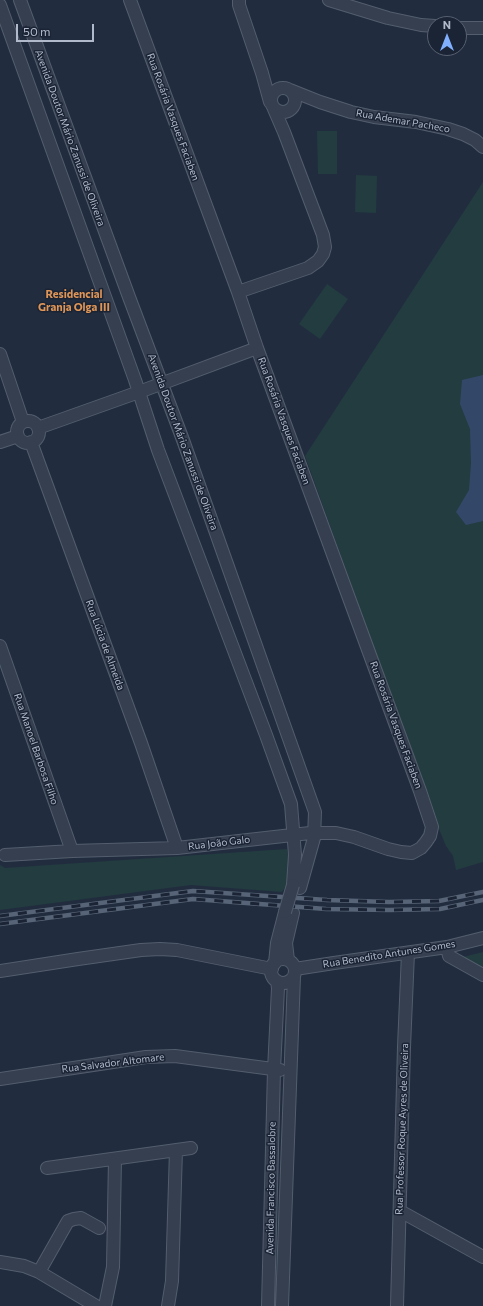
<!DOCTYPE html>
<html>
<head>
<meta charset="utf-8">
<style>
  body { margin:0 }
  #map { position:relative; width:483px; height:1306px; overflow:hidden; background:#212d3f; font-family:Commissioner,sans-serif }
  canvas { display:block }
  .north { position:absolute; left:427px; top:16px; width:40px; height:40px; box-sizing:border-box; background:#1a2434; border:1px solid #566070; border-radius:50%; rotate:0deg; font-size:11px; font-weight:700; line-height:16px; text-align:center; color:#b1baca }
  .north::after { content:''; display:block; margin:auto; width:14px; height:18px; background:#81afff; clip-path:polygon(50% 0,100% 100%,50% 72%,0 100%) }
  .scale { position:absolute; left:16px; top:24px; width:78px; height:18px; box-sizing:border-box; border:2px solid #b1baca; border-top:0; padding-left:5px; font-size:12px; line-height:14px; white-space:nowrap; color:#b1baca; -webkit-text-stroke:3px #1a2434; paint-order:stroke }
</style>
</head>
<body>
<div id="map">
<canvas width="483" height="1306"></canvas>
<div class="north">N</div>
<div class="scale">50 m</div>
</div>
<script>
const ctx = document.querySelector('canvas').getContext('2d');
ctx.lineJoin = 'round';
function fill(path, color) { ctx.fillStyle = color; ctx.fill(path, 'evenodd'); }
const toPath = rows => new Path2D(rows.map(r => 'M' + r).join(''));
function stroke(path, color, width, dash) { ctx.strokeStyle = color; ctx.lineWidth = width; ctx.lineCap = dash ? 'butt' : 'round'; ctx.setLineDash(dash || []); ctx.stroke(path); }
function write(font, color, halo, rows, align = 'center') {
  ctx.font = font + ' Commissioner,sans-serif'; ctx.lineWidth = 3; ctx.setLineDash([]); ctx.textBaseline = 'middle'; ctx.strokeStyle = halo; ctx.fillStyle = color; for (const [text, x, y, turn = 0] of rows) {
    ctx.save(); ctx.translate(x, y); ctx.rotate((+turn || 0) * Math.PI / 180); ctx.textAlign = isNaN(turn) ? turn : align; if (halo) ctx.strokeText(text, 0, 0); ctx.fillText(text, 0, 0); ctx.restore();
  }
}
fill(toPath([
  [317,131,337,131,337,174,318,174],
  [356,175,377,176,376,213,355,212],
  [483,182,483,862,456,870,453,856,446,846,441,834,305,456],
  [327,284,348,299,320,339,299,324],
  [287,849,290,868,289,881,282,892,191,885,0,910,0,865,5,868],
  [483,952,483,967,463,957]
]), '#233c40');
fill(toPath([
  [483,375,483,521,466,525,456,512,469,490,471,463,470,429,460,404,462,380]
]), '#334868');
const minor = toPath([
  [20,0,129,297,183,440,315,812,314,838,300,888],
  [239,0,239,5,262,73,270,102],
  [329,0,388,18,421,25,435,26],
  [0,5,135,380,158,450,266,735,291,804,295,855,293,885],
  [459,28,483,28],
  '271 100a12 12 0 1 1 24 0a12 12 0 1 1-24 0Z',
  [290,90,320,102,351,112,374,117,416,122,448,129,463,134,475,140,483,147],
  [238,292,308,268,318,261,323,254,325,247,323,235,284,132,274,109],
  [0,354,23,422],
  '17 432a11 11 0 1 1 22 0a11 11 0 1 1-22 0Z',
  [38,428,139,392,257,348],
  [0,442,18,436],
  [31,442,141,743,177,848],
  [0,646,72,851],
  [5,855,72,851,177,848,310,833,336,833,354,837,388,849,401,852,412,853,421,848,426,842,430,836,432,827,420,791,257,348,238,292,130,0],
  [447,947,449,956,483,975],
  '271 971a12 12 0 1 1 24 0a12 12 0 1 1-24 0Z',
  [288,960,286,943,293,913],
  [275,963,277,943,285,912],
  [295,969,334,963,447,947,483,938],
  [0,971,78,959,141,950,160,949,177,950,272,969],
  [0,1079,146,1057,175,1056,280,1070],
  [47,1168,191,1148],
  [400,1211,483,1257],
  [0,1262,24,1266,39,1272,96,1306],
  [39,1272,68,1221,74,1219,81,1218,99,1228],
  [105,1306,113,1267,115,1159],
  [168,1306,172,1281,176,1150],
  [268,1306,274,1070,278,988,277,981],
  [282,1306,294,976],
  [397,1306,404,1047,408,953]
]);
stroke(minor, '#535d6d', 14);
stroke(minor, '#353f4f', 12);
const rail = toPath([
  [0,916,193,891,327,900,389,902,439,901,483,892],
  [0,924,193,899,326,909,389,910,440,909,483,900]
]);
stroke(rail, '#576376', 4.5);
stroke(rail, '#1a2434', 3, [9]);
const minorBridge = toPath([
  [285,912,293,885]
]);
stroke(minorBridge, '#535d6d', 14, []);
stroke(minorBridge, '#353f4f', 12);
write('10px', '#b1baca', '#1a2434', [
  ["Rua Rosária Vasques Faciaben",173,117,70],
  ["Rua Ademar Pacheco",403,121,10],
  ["Avenida Doutor Mário Zanussi de Oliveira",70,138,70],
  ["Rua Rosária Vasques Faciaben",284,421,70],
  ["Avenida Doutor Mário Zanussi de Oliveira",183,442,70],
  ["Rua Lúcia de Almeida",105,645,70],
  ["Rua Rosária Vasques Faciaben",396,725,70],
  ["Rua Manoel Barbosa Filho",36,749,71],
  ["Rua João Galo",219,843,-7],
  ["Rua Benedito Antunes Gomes",389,954,-9],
  ["Rua Salvador Altomare",113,1063,-7],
  ["Rua Professor Roque Ayres de Oliveira",402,1129,-88],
  ["Avenida Francisco Bassalobre",271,1188,-89]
]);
write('bold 11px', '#df9557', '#1a2434', [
  ["Residencial",74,294],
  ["Granja Olga III",74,307]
]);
</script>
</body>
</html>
